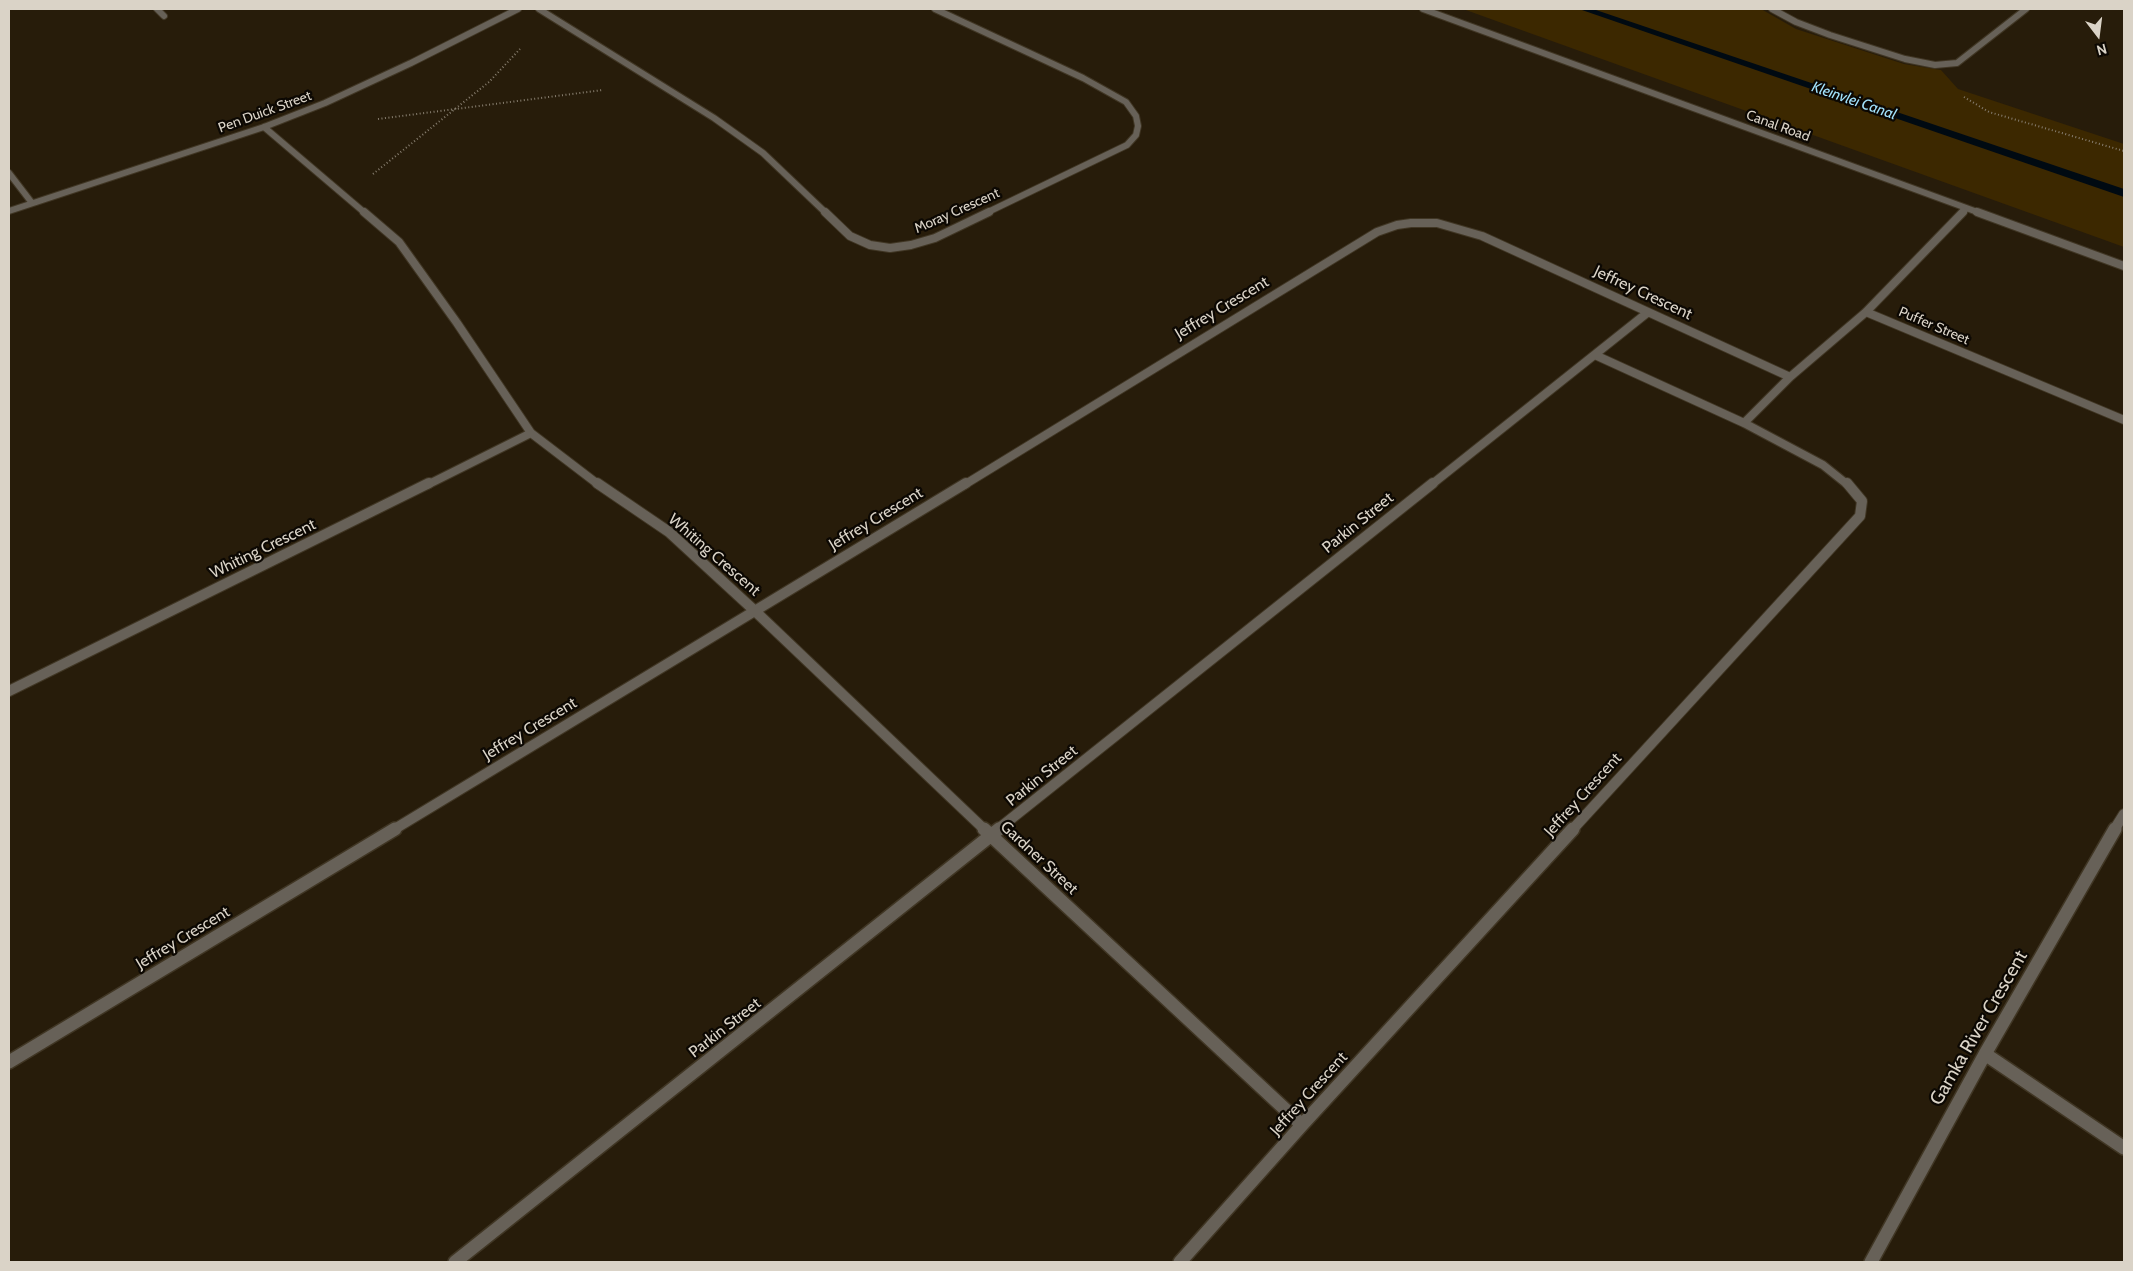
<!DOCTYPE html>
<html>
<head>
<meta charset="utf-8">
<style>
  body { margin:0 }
  #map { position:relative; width:2133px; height:1271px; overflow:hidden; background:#271c0a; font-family:Cabin,sans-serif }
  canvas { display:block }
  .frame { position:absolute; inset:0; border:10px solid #dad3c7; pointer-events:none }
  .north { position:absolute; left:2073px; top:10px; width:50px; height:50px; -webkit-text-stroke:4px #0c0803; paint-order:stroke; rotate:165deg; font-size:14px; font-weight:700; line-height:20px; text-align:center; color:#dad3c7 }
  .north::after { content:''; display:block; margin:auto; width:18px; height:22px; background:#dad3c7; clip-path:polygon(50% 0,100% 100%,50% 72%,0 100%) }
</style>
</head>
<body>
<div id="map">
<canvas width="2133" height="1271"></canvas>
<div class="frame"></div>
<div class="north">N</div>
</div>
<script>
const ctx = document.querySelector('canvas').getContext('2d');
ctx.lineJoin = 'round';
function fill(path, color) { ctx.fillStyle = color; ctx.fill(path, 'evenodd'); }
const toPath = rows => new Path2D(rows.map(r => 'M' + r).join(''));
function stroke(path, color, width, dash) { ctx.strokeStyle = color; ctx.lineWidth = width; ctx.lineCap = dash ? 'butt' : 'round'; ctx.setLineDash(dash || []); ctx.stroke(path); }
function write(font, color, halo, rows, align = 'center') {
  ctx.font = font + ' Cabin,sans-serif'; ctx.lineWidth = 4.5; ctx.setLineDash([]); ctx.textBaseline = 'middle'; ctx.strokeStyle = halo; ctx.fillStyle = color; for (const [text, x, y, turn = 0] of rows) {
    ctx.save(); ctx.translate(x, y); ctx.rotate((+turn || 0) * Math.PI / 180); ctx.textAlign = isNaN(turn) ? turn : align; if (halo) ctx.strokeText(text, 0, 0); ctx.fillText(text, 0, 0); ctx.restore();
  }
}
fill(toPath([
  [1463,9,1761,9,1796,29,1904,64,1941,70,1958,89,2124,144,2124,247]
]), '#3c2800');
fill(toPath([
  [1579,9,1593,9,2124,189,2124,197,1579,9]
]), '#000a12');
const lane = toPath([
  [157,9,164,16]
]);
const streetFar3 = toPath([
  [539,9,714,118,763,153,826,213],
  [935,9,1083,78,1126,102,1136,116,1138,126,1136,135,1127,145,986,213],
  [1423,9,1980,213],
  [1772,9,1796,22,1830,35,1905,59,1935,65,1957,63,2026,9],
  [264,127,365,213],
  [9,173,32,203],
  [9,211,264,127,325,103,411,63,518,9],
  [1962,213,1966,209]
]);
const streetFar2 = toPath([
  [364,212,399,242,457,323,531,433,599,485],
  [825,212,850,236,870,245,890,248,911,245,935,238,989,212],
  [1977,212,2124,266],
  [1866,312,2124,420],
  [1595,355,1744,423],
  [427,485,531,433],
  [964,485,1377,232,1397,225,1411,223,1437,223,1482,236,1790,377],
  [1431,485,1647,313],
  [1848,485,1823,465,1744,423,1790,377,1866,312,1963,212]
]);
const streetFar1 = toPath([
  [597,483,669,532,756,612,985,830],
  [9,691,429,483],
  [393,830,966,483],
  [997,830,1433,483],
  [1572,830,1860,516,1862,501,1847,483],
  [2114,830,2124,814]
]);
const street = toPath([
  [984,829,1302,1125],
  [1985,1054,2124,1148],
  [9,1062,395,829],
  [455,1262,999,829],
  [1180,1262,1302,1125,1573,829],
  [1871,1262,1985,1054,2115,829]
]);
stroke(lane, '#403624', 8);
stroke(streetFar3, '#403624', 8);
stroke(streetFar2, '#403624', 10);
stroke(streetFar1, '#403624', 12);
stroke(street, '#403624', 16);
stroke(toPath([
  [1964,97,1989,112,2124,151],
  [378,119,603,90],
  [373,174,489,82,520,49]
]), '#877e6f', 2, [1, 2.5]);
stroke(lane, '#676158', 6);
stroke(streetFar3, '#676158', 6);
stroke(streetFar2, '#676158', 8);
stroke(streetFar1, '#676158', 10);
stroke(street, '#676158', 13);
write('14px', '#dad3c7', '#0c0803', [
  ["Pen Duick Street",265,112,-20],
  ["Canal Road",1778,126,20],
  ["Moray Crescent",957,211,-24],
  ["Puffer Street",1934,326,23]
]);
write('italic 15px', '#a3e3fd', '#0c0803', [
  ["Kleinvlei Canal",1854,101,19]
]);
write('16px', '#dad3c7', '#0c0803', [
  ["Jeffrey Crescent",1643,293,25],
  ["Jeffrey Crescent",1222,308,-31],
  ["Jeffrey Crescent",876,519,-31],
  ["Parkin Street",1358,523,-39],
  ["Whiting Crescent",263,549,-26],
  ["Whiting Crescent",714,555,41],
  ["Jeffrey Crescent",530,729,-31],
  ["Parkin Street",1042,776,-39],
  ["Jeffrey Crescent",1583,795,-48],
  ["Gardner Street",1039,858,43],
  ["Jeffrey Crescent",183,938,-31],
  ["Parkin Street",725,1028,-38],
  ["Jeffrey Crescent",1309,1094,-48]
]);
write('19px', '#dad3c7', '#0c0803', [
  ["Gamka River Crescent",1979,1028,-60]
]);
</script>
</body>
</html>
